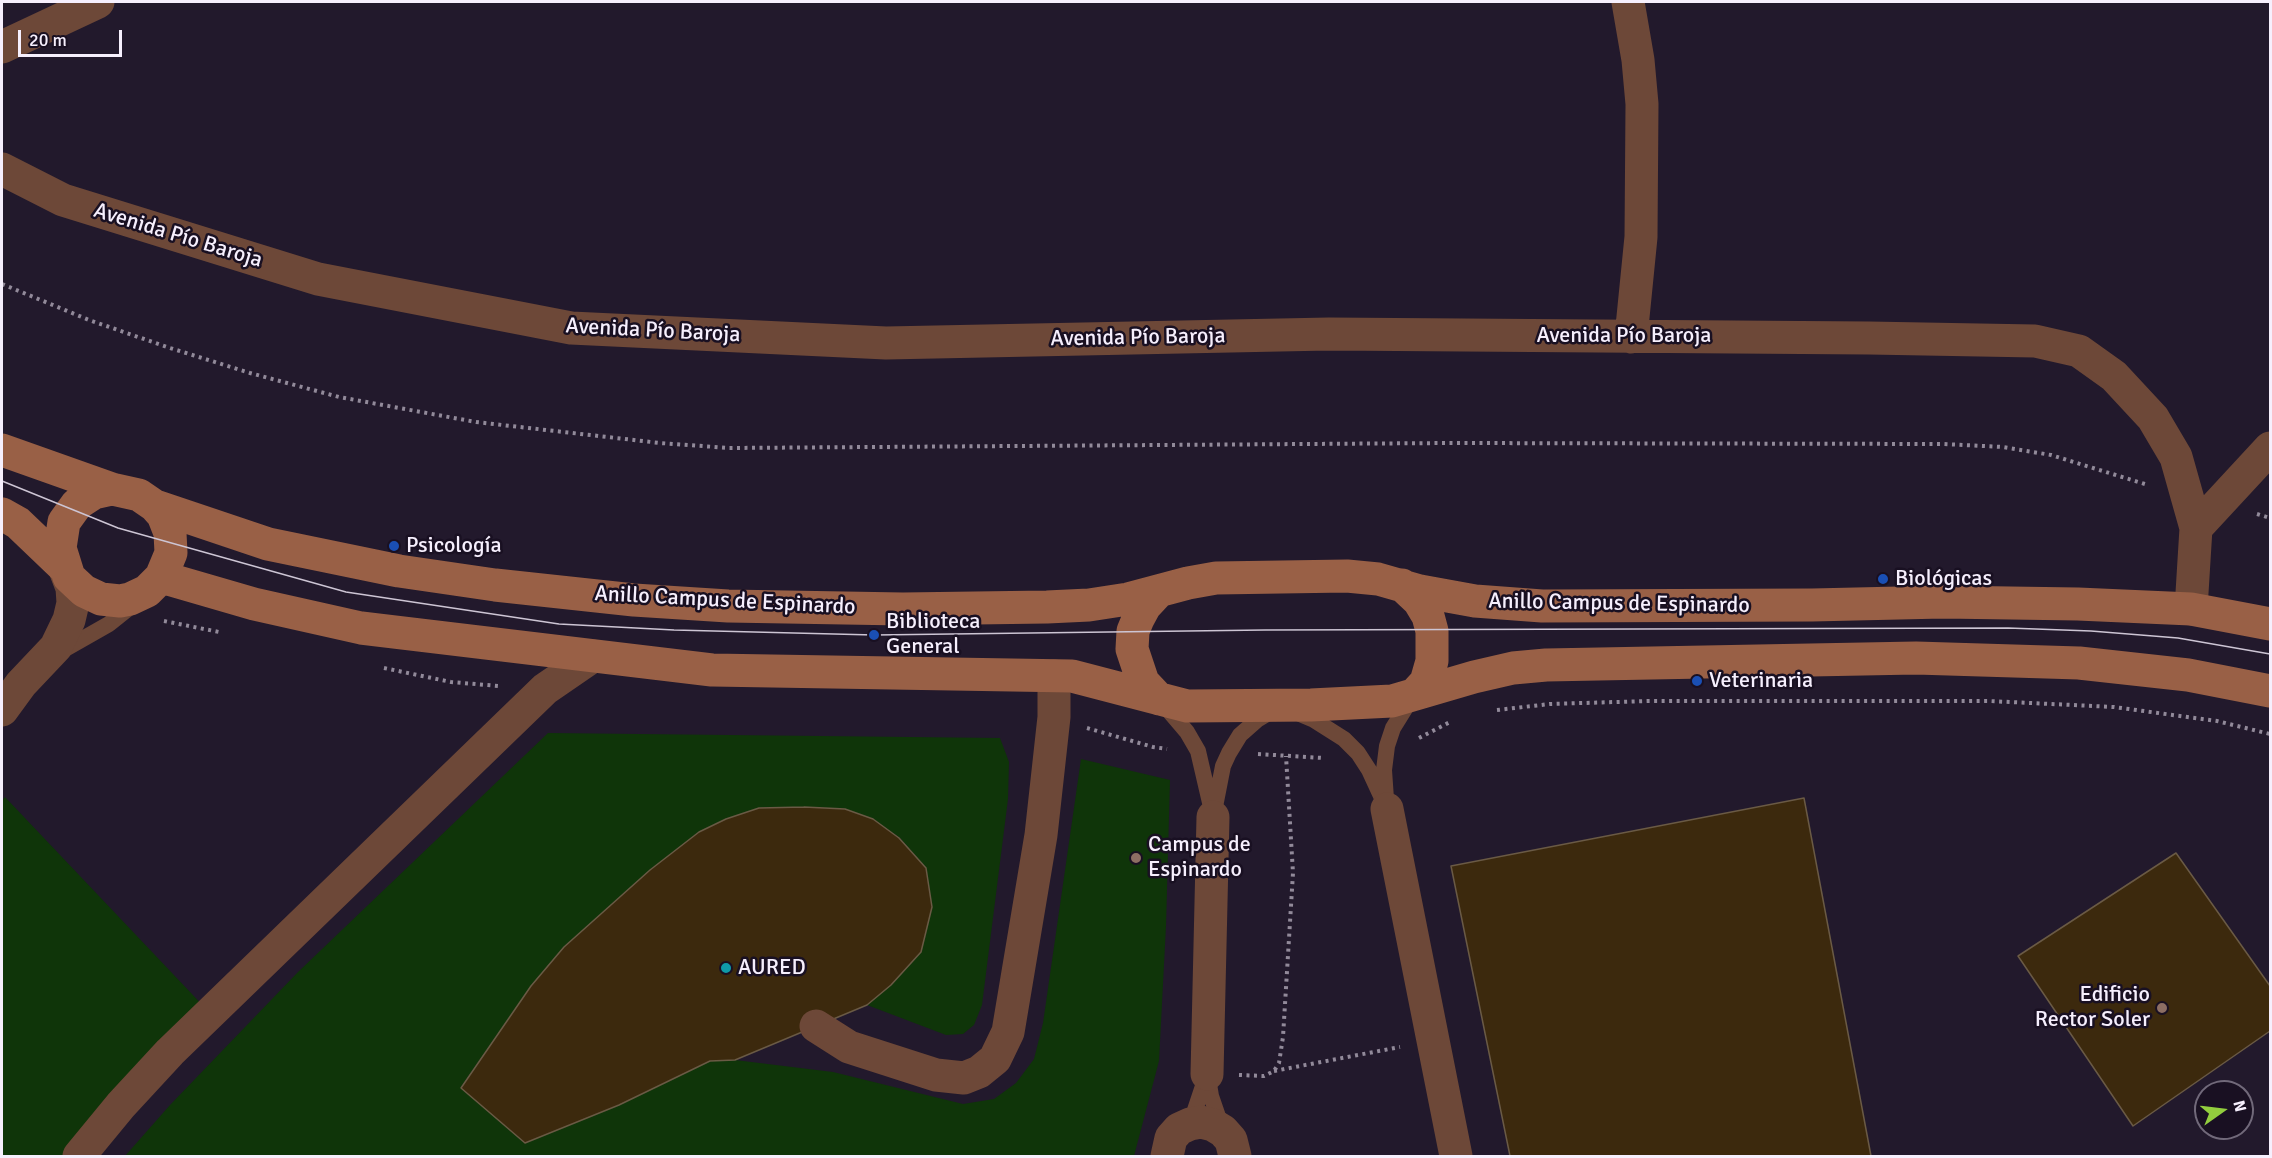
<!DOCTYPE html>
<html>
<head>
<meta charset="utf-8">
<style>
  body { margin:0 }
  #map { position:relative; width:2272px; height:1158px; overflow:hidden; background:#22192c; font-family:Signika,sans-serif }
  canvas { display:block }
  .frame { position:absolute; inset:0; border:3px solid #f6effd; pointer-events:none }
  .north { position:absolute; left:2194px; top:1080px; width:60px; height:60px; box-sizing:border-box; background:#191022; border:2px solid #71697a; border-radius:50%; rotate:76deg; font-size:16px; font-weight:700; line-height:24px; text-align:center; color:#f6effd }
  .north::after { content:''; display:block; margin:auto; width:21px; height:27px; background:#92cd3e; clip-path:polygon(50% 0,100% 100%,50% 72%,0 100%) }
  .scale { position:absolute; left:18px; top:30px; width:104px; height:27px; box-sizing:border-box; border:3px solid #f6effd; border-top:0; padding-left:8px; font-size:18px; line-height:21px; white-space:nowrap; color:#f6effd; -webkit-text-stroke:4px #191022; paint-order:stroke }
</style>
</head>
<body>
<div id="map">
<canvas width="2272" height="1158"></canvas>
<div class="frame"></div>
<div class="north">N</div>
<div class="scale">20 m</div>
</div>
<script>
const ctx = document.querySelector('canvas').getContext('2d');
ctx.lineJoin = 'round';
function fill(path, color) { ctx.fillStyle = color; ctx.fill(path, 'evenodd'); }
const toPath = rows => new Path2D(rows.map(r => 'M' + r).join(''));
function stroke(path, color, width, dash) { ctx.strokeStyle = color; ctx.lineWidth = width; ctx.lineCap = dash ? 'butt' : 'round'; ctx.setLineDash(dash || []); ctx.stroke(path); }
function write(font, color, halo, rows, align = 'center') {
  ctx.font = font + ' Signika,sans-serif'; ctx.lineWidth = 5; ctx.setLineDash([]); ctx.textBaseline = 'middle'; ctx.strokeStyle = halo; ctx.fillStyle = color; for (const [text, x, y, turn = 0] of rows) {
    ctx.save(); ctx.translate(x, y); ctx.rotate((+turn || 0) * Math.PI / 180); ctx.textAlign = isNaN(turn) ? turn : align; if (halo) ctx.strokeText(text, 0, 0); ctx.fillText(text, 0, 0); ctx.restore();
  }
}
fill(toPath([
  [548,733,1000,738,1009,762,1008,799,982,1005,974,1025,963,1034,946,1035,867,1005,891,984,921,952,932,907,926,868,900,838,873,819,845,809,804,807,759,808,726,819,699,832,650,870,564,947,531,986,461,1087,525,1143,619,1105,710,1061,735,1060,833,1072,963,1104,994,1099,1016,1083,1034,1059,1043,1023,1081,759,1170,780,1166,926,1159,1061,1134,1156,125,1156,170,1105,298,972],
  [5,797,210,1013,79,1156,2,1156,2,801]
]), '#0f3509');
const building = toPath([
  [1804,798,1871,1156,1510,1156,1451,866,1804,798],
  [804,807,845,809,873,819,899,838,926,868,932,907,921,952,891,985,867,1005,735,1060,710,1061,619,1105,525,1143,461,1088,531,986,564,947,650,870,699,832,726,819,759,808,804,807],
  [2176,853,2270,986,2270,1031,2133,1126,2018,956,2176,853]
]);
fill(building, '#3c290d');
stroke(building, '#6a5a45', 1.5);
stroke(toPath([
  [2,284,89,320,170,348,250,373,339,397,476,422,660,443,729,448,1448,443,1944,444,2003,447,2051,455,2148,485],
  [2257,514,2270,518],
  [164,621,219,632],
  [384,668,451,682,498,686],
  [1497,710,1550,704,1649,701,1989,701,2114,707,2217,721,2270,734],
  [1087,728,1153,747,1167,749],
  [1419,738,1450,722],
  [1258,754,1323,758],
  [1274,1071,1400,1047],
  [1239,1075,1264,1076,1274,1071,1279,1063,1283,1037,1293,873,1286,756]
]), '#928a9a', 4, [3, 4.5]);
stroke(toPath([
  [58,653,109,624,134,604],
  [1164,705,1187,732,1198,751,1211,807],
  [1295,712,1314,720,1344,739,1358,753,1369,770,1387,809],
  [1386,799,1384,770,1387,746,1393,728,1411,699],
  [1213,817,1223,766,1229,753,1240,735,1257,720,1272,711],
  [1208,1078,1211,1096,1222,1128],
  [1184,1124,1194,1113,1207,1074]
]), '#6d4838', 16);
stroke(toPath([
  [1628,2,1638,60,1642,104,1641,237,1631,337],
  [2,47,98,2],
  [2,169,63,200,318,279,571,328,886,343,1329,334,1869,338,2035,341,2079,351,2114,376,2153,418,2176,457,2196,528,2191,609],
  [2196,528,2270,448],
  [2,710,21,684,56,647,69,620,73,603,72,588,64,567],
  [1387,809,1456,1156],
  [816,1026,849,1047,936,1075,964,1078,979,1072,995,1059,1008,1032,1041,835,1054,717,1054,676],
  [1207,1074,1213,817],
  [79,1156,121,1105,170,1052,545,689,593,656],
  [1167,1156,1171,1138,1179,1129,1190,1124,1201,1122,1213,1125,1223,1131,1231,1140,1235,1156]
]), '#6d4838', 33);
stroke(toPath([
  [2,450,112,489,139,495,155,506,163,515,170,533,171,553,161,577,147,591,130,599,120,601,101,599,84,591,69,577,60,548,64,522,77,504,94,493,112,489],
  [155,506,268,544,399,571,495,585,634,600,728,606,903,609,1047,607,1089,605,1128,599,1188,583,1216,578,1347,576,1378,579,1420,591,1475,601,1542,606,1812,605,1943,602,2078,604,2191,609,2270,624],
  [2,514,18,523,64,567],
  [161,577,254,604,361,628,712,670,1072,676,1187,706,1311,705,1392,701,1474,677,1513,668,1546,665,1916,658,2079,663,2188,675,2270,691],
  [1402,585,1419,601,1428,616,1432,631,1432,661,1426,682,1415,694],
  [1158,592,1145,606,1138,619,1133,631,1132,649,1143,682,1159,699]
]), '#996046', 33);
stroke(toPath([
  [2,481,118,528,346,592,559,624,674,630,874,635,1265,630,2008,628,2091,631,2178,638,2270,654]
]), '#cdc5d4', 1.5);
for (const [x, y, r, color] of [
  [394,546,6,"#1a4fb4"],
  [1883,579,6,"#1a4fb4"],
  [874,635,6,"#1a4fb4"],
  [1697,681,6,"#1a4fb4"],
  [1136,858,6,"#8d6e63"],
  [726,968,6,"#0f9aa8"],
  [2162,1008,6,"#8d6e63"]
]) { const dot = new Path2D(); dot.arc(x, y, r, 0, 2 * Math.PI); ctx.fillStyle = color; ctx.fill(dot); stroke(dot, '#191022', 2); }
write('22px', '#f6effd', '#191022', [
  ["Avenida Pío Baroja",178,236,17],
  ["Avenida Pío Baroja",653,331,3],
  ["Avenida Pío Baroja",1624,336],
  ["Avenida Pío Baroja",1138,338,-1],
  ["Anillo Campus de Espinardo",725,601,3],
  ["Anillo Campus de Espinardo",1619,604,1]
]);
write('22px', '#f6effd', '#191022', [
  ["Psicología",406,546],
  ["Biológicas",1895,579],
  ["Biblioteca",886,622],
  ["General",886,647],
  ["Veterinaria",1709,681],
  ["Campus de",1148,845],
  ["Espinardo",1148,870],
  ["AURED",738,968],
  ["Edificio",2150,995,"right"],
  ["Rector Soler",2150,1020,"right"]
], 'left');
</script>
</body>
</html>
